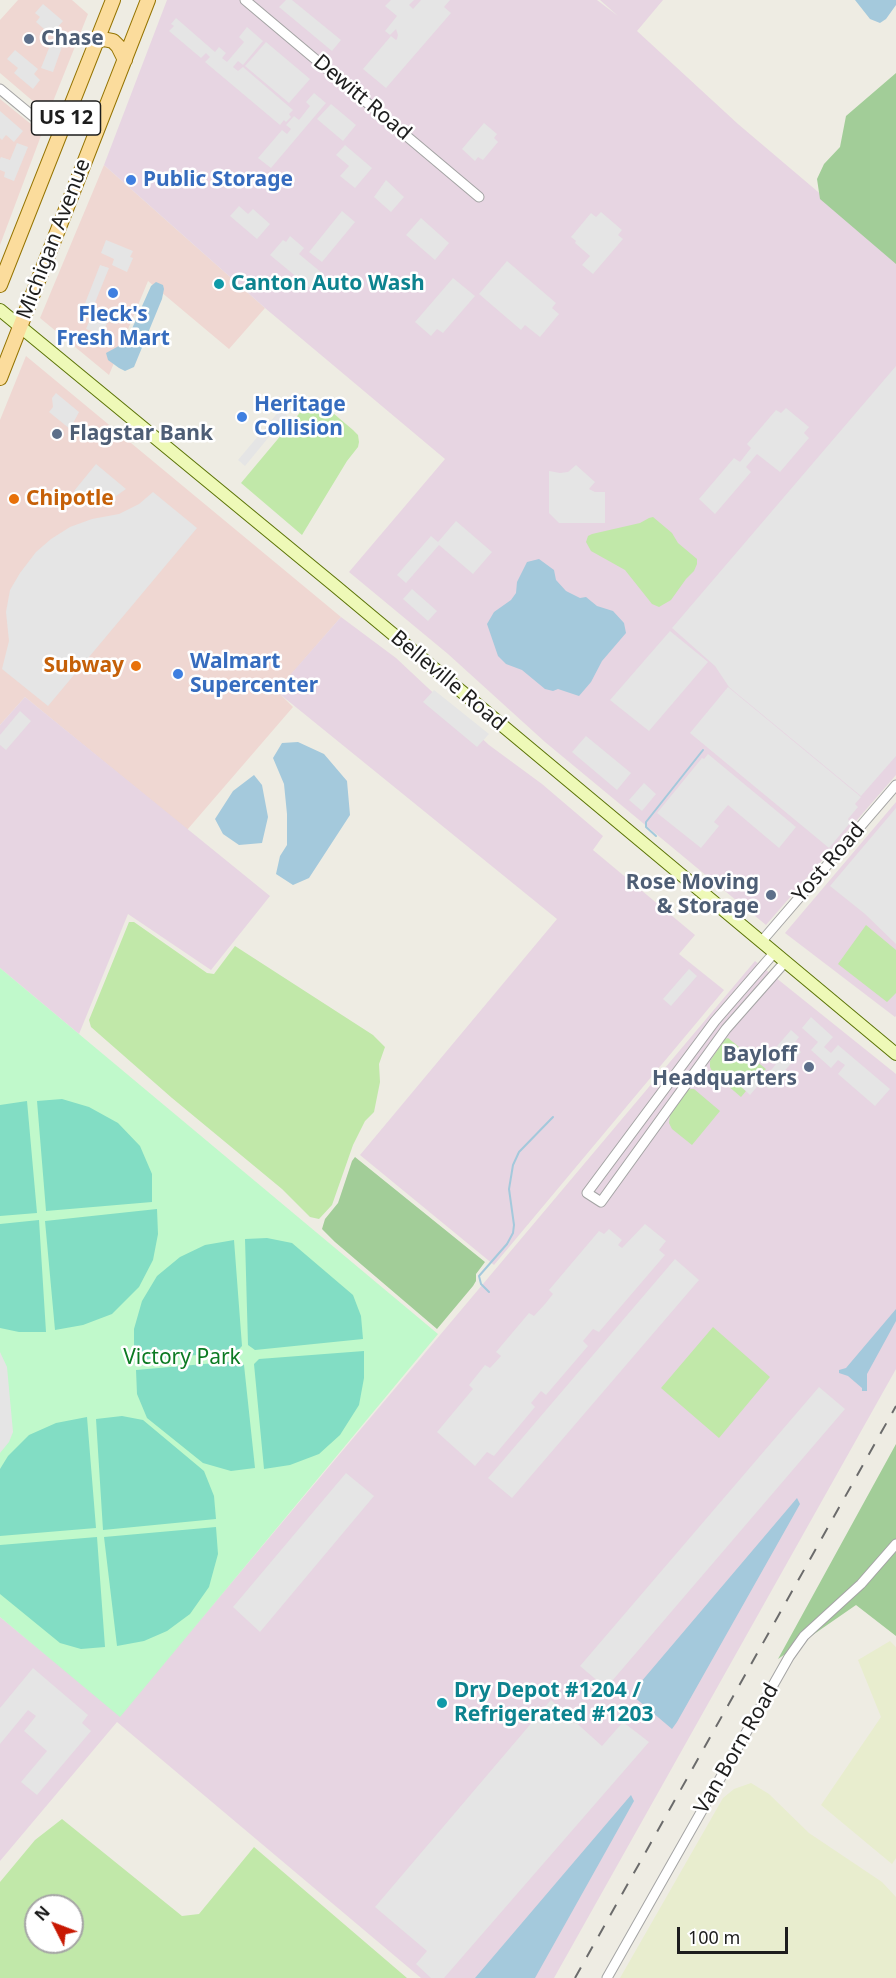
<!DOCTYPE html>
<html>
<head>
<meta charset="utf-8">
<style>
  body { margin:0 }
  #map { position:relative; width:896px; height:1978px; overflow:hidden; background:#eeece3; font-family:"Noto Sans",sans-serif }
  canvas { display:block }
  .north { position:absolute; left:24px; top:1894px; width:60px; height:60px; box-sizing:border-box; background:#fff; border:2px solid #a5a5a5; border-radius:50%; rotate:312deg; font-size:16px; font-weight:700; line-height:24px; text-align:center; color:#1d1d1d }
  .north::after { content:''; display:block; margin:auto; width:21px; height:27px; background:#c81802; clip-path:polygon(50% 0,100% 100%,50% 72%,0 100%) }
  .scale { position:absolute; left:677px; top:1927px; width:111px; height:27px; box-sizing:border-box; border:3px solid #1d1d1d; border-top:0; padding-left:8px; font-size:18px; line-height:21px; white-space:nowrap; color:#1d1d1d; -webkit-text-stroke:4px #fff; paint-order:stroke }
</style>
</head>
<body>
<div id="map">
<canvas width="896" height="1978"></canvas>
<div class="north">N</div>
<div class="scale">100 m</div>
</div>
<script>
const ctx = document.querySelector('canvas').getContext('2d');
ctx.lineJoin = 'round';
function fill(path, color) { ctx.fillStyle = color; ctx.fill(path, 'evenodd'); }
const toPath = rows => new Path2D(rows.map(r => 'M' + r).join(''));
function stroke(path, color, width, dash) { ctx.strokeStyle = color; ctx.lineWidth = width; ctx.lineCap = dash ? 'butt' : 'round'; ctx.setLineDash(dash || []); ctx.stroke(path); }
function write(font, color, halo, rows, align = 'center') {
  ctx.font = font + ' "Noto Sans",sans-serif'; ctx.lineWidth = 5; ctx.setLineDash([]); ctx.textBaseline = 'middle'; ctx.strokeStyle = halo; ctx.fillStyle = color; for (const [text, x, y, turn = 0] of rows) {
    ctx.save(); ctx.translate(x, y); ctx.rotate((+turn || 0) * Math.PI / 180); ctx.textAlign = isNaN(turn) ? turn : align; if (halo) ctx.strokeText(text, 0, 0); ctx.fillText(text, 0, 0); ctx.restore();
  }
}
fill(toPath([
  [18,0,72,0,88,14,48,114,0,73,0,20],
  [0,99,42,133,0,245],
  [104,165,265,308,229,349,148,281,109,375,40,318],
  [26,356,341,617,277,691,293,707,187,830,25,697,0,725,0,420]
]), '#efd7d2');
fill(toPath([
  [167,0,597,0,618,16,600,0,663,0,637,31,738,124,896,258,896,775,766,925,545,742,448,654,349,572,445,459,265,308,104,165],
  [341,617,396,658,489,745,542,784,603,836,593,850,695,935,679,954,724,990,494,1265,360,1155,557,919,276,691],
  [25,697,270,896,211,970,128,914,79,1034,0,968,0,725],
  [896,802,896,1016,895,1017,785,933],
  [755,961,896,1074,896,1369,554,1978,421,1978,117,1722,0,1861,0,1617,120,1715]
]), '#e7d5e2');
fill(toPath([
  [890,1641,896,1647,896,1858,892,1864,821,1805,881,1717,858,1660],
  [751,1783,769,1794,809,1833,882,1882,896,1897,896,1978,620,1978,723,1798,734,1789]
]), '#e8edce');
fill(toPath([
  [314,401,320,402,353,430,358,435,359,442,358,447,347,461,302,535,241,483,303,409,310,402],
  [653,517,672,533,678,543,697,559,697,564,694,571,686,579,671,600,659,607,652,604,625,570,591,551,586,542,588,536,592,534,640,523,649,518],
  [129,922,134,922,207,973,214,974,235,946,373,1035,385,1047,379,1064,380,1082,374,1112,365,1121,353,1145,332,1205,319,1219,310,1217,282,1189,172,1098,91,1027,89,1020],
  [866,925,896,950,896,993,887,1002,838,964],
  [728,1038,766,1069,762,1074,757,1070,742,1088,746,1091,741,1097,713,1073,710,1067,710,1061,725,1039],
  [691,1089,694,1089,720,1111,692,1145,672,1129,669,1123,670,1115,688,1090],
  [713,1327,770,1377,719,1438,661,1388],
  [62,1819,182,1916,199,1914,254,1847,407,1978,0,1978,0,1882,35,1840],
  [36,1906,72,1906,72,1942,36,1942]
]), '#c1e8a9');
fill(toPath([
  [896,73,896,264,820,199,817,179,824,164,840,147,846,116],
  [355,1157,485,1262,476,1274,476,1281,473,1286,437,1329,335,1242,322,1229,325,1219,338,1203,352,1161],
  [896,1444,896,1636,856,1605,778,1659]
]), '#a2cd98');
fill(toPath([
  [0,968,438,1334,120,1717,0,1617]
]), '#c0f9cb');
fill(toPath([
  [62,1099,89,1107,118,1123,140,1146,152,1174,152,1202,46,1211,37,1101],
  [27,1101,37,1213,0,1216,0,1105],
  [157,1209,158,1234,153,1260,139,1287,112,1314,83,1325,55,1330,45,1221],
  [39,1220,46,1332,19,1332,0,1328,0,1224],
  [267,1238,292,1243,353,1295,361,1316,363,1339,255,1350,248,1345,245,1239],
  [234,1240,242,1346,236,1352,134,1360,134,1329,142,1301,157,1276,180,1257,205,1245],
  [364,1351,364,1378,359,1405,340,1435,319,1454,290,1465,264,1469,254,1364,259,1359],
  [238,1361,244,1365,255,1468,231,1471,203,1463,147,1418,137,1394,136,1370],
  [122,1416,143,1420,204,1471,214,1496,216,1519,103,1530,96,1419],
  [87,1417,96,1528,0,1536,0,1469,8,1456,29,1435,56,1423],
  [216,1527,218,1554,209,1587,190,1614,167,1631,144,1641,117,1646,104,1537],
  [97,1537,105,1647,81,1649,60,1643,0,1594,0,1545]
]), '#82ddc4');
fill(toPath([
  [286,0,292,0,341,40,332,51,279,7],
  [391,0,414,0,409,5,413,9,421,0,450,0,444,7,451,13,386,88,363,69,391,36,396,40,397,39,398,35,396,29,390,35,385,31,397,16,385,6],
  [43,4,63,21,51,35,36,22,40,17,35,13],
  [176,18,215,52,219,47,226,53,222,58,227,62,244,42,239,37,247,27,263,41,243,65,238,61,233,67,238,71,243,67,293,110,289,114,291,117,286,122,284,120,280,125,205,62,210,57,206,53,201,58,169,31,174,26,171,24],
  [53,38,63,44,53,72,41,68],
  [266,42,310,79,289,103,245,66],
  [15,50,38,69,34,74,40,80,33,89,14,73,18,68,7,59],
  [314,93,326,103,271,168,258,158,282,130,287,134,291,129,286,125,294,116,299,120,310,106,306,102],
  [331,104,356,125,343,141,317,119],
  [0,111,23,131,14,142,6,135,2,140,0,138],
  [484,123,497,134,494,138,498,142,483,160,478,157,475,161,462,149],
  [17,143,28,147,14,181,4,177,5,172,0,170,0,159,1,157,10,160],
  [345,145,372,168,355,188,340,176,349,166,336,155],
  [386,180,404,197,391,212,374,197],
  [239,206,248,214,253,209,270,224,257,239,230,216],
  [342,211,355,222,322,262,309,252],
  [601,212,622,230,618,235,623,239,593,274,582,265,590,256,575,243,576,241,571,237,591,213,596,217],
  [421,218,449,243,435,260,406,235],
  [290,236,304,248,299,254,322,273,310,288,270,255,283,240,286,242],
  [106,240,133,251,130,257,133,258,127,272,112,265,114,259,101,253],
  [507,261,556,303,552,308,559,314,540,337,525,325,521,330,479,294],
  [100,265,109,268,92,310,84,306],
  [453,278,475,296,443,333,437,329,431,336,415,322],
  [94,309,110,316,102,335,86,329],
  [896,366,896,756,861,796,729,687,715,666,672,628],
  [56,393,79,412,70,429,49,412,53,407,52,398],
  [786,408,809,427,804,433,809,438,780,472,757,454,746,467,751,472,715,514,699,499,734,458,740,462,751,448,747,444,776,410,781,413],
  [280,410,287,415,245,466,238,460],
  [96,464,126,489,106,503,89,504,74,491],
  [576,465,595,482,589,489,595,492,605,492,605,523,559,523,549,513,549,471,560,473,568,472],
  [153,492,197,528,48,706,2,669,9,641,6,612,10,590,20,573,36,552,51,539,70,527,92,519,119,514,139,504],
  [456,521,492,552,473,574,439,545,406,583,397,575,431,536,438,542],
  [412,589,437,611,428,621,403,599],
  [670,631,708,662,649,731,610,700],
  [728,687,861,797,855,804,858,807,848,819,850,823,829,848,690,733],
  [434,690,489,734,477,747,423,702],
  [20,711,31,721,6,750,0,745,0,735],
  [586,736,631,773,617,790,572,752],
  [708,754,796,827,779,848,728,805,714,822,719,826,701,848,657,813,702,758,704,759],
  [644,783,656,794,642,811,629,800],
  [896,808,896,944,865,914,830,886],
  [689,969,697,976,671,1006,663,999],
  [811,1017,833,1037,824,1047,831,1053,838,1045,890,1089,875,1106,838,1074,845,1065,838,1060,831,1068,811,1050,818,1042,802,1028],
  [791,1030,799,1037,793,1045,801,1052,769,1089,761,1082,750,1095,742,1087,757,1070,765,1076,772,1069,780,1059,772,1052],
  [645,1224,666,1241,659,1250,665,1255,599,1332,593,1329,583,1341,588,1346,546,1395,541,1391,531,1403,535,1407,494,1456,487,1452,475,1466,437,1432,473,1389,469,1385,485,1365,490,1368,501,1356,496,1352,529,1313,534,1316,545,1304,553,1294,549,1290,599,1231,604,1234,609,1229,622,1240,618,1245,622,1248],
  [675,1259,699,1280,512,1498,488,1478],
  [0,1352,7,1367,13,1432,9,1442,0,1453],
  [819,1387,845,1409,606,1688,580,1666],
  [346,1473,374,1496,260,1632,233,1607],
  [33,1668,88,1715,82,1723,91,1731,37,1795,21,1782,47,1751,24,1731,36,1716,28,1710,0,1744,0,1708],
  [551,1700,602,1746,623,1722,649,1742,444,1978,431,1978,416,1964,427,1951,375,1907]
]), '#e5e5e5');
fill(toPath([
  [855,0,896,0,896,5,886,19,880,23,870,19],
  [156,282,163,285,164,289,162,299,134,367,125,371,119,368,108,360,106,353,126,342,151,286],
  [539,559,554,570,556,580,566,591,580,598,586,597,597,606,613,611,624,623,626,633,602,661,591,682,579,696,558,689,553,691,545,689,522,670,506,664,498,656,487,624,494,612,511,600,516,593,517,582,527,562],
  [298,742,324,754,347,781,350,815,309,878,293,885,276,874,280,856,287,845,287,814,284,784,273,758,282,743],
  [254,775,262,785,268,817,262,843,239,845,223,834,215,819,233,791],
  [896,1309,896,1321,867,1374,867,1391,862,1391,862,1388,848,1376,839,1373,839,1370,846,1368],
  [797,1498,800,1504,677,1722,672,1729,633,1696,635,1689],
  [631,1795,634,1801,535,1978,475,1978]
]), '#a4c9dc');
stroke(toPath([
  [656,836,646,827,646,822,703,750],
  [489,1292,481,1284,479,1276,507,1244,513,1233,514,1225,509,1189,513,1165,519,1152,553,1117]
]), '#a4c9dc', 2);
const minor = toPath([
  [245,0,479,197],
  [0,89,41,123,61,132],
  [761,942,896,785],
  [774,953,715,1021,587,1193,601,1202,726,1029,785,962],
  [607,1978,789,1657,804,1636,861,1584,896,1544]
]);
const secondary = toPath([
  [0,310,334,585,896,1054]
]);
const primary = toPath([
  [98,41,103,39,113,41,118,46,125,60],
  [0,285,113,0],
  [0,378,148,0]
]);
stroke(minor, '#a4a4a4', 11);
stroke(secondary, '#5b7306', 14);
stroke(primary, '#957402', 16);
stroke(minor, '#fff', 9);
stroke(secondary, '#eef9b7', 12);
stroke(primary, '#fbdc9c', 14);
stroke(toPath([
  [575,1978,896,1406]
]), '#6b6b6b', 2, [12, 12]);
for (const [x, y, r, color] of [
  [29,39,6,"#5c6f8a"],
  [131,180,6,"#3f7fe0"],
  [219,284,6,"#0f9aa8"],
  [113,293,6,"#3f7fe0"],
  [242,417,6,"#3f7fe0"],
  [57,434,6,"#5c6f8a"],
  [14,499,6,"#e8710a"],
  [136,666,6,"#e8710a"],
  [178,674,6,"#3f7fe0"],
  [771,895,6,"#5c6f8a"],
  [809,1067,6,"#5c6f8a"],
  [442,1703,6,"#0f9aa8"]
]) { const dot = new Path2D(); dot.arc(x, y, r, 0, 2 * Math.PI); ctx.fillStyle = color; ctx.fill(dot); stroke(dot, '#fff', 2); }
for (const [x, y, w] of [
  [66,118,69]
]) { const box = new Path2D(); box.roundRect(x - w / 2, y - 17, w, 34, 4.5); ctx.fillStyle = '#fff'; ctx.fill(box); stroke(box, '#1d1d1d', 1.5); }
write('bold 20px', '#1d1d1d', null, [
  ["US 12",66,118]
]);
write('bold 21px', '#4e5e75', '#fff', [
  ["Chase",41,39],
  ["Flagstar Bank",69,434],
  ["Rose Moving",759,883,"right"],
  ["& Storage",759,907,"right"],
  ["Bayloff",797,1055,"right"],
  ["Headquarters",797,1079,"right"]
], 'left');
write('21px', '#1d1d1d', '#fff', [
  ["Dewitt Road",362,98,40],
  ["Michigan Avenue",54,239,-69],
  ["Belleville Road",448,681,40],
  ["Yost Road",829,863,-49],
  ["Van Born Road",737,1749,-60]
]);
write('bold 21px', '#366cbe', '#fff', [
  ["Public Storage",143,180],
  ["Fleck's",113,315,"center"],
  ["Fresh Mart",113,339,"center"],
  ["Heritage",254,405],
  ["Collision",254,429],
  ["Walmart",190,662],
  ["Supercenter",190,686]
], 'left');
write('bold 21px', '#0d838f', '#fff', [
  ["Canton Auto Wash",231,284],
  ["Dry Depot #1204 /",454,1691],
  ["Refrigerated #1203",454,1715]
], 'left');
write('bold 21px', '#c56008', '#fff', [
  ["Chipotle",26,499],
  ["Subway",124,666,"right"]
], 'left');
write('21px', '#0c7a22', '#fff', [
  ["Victory Park",182,1358]
]);
</script>
</body>
</html>
